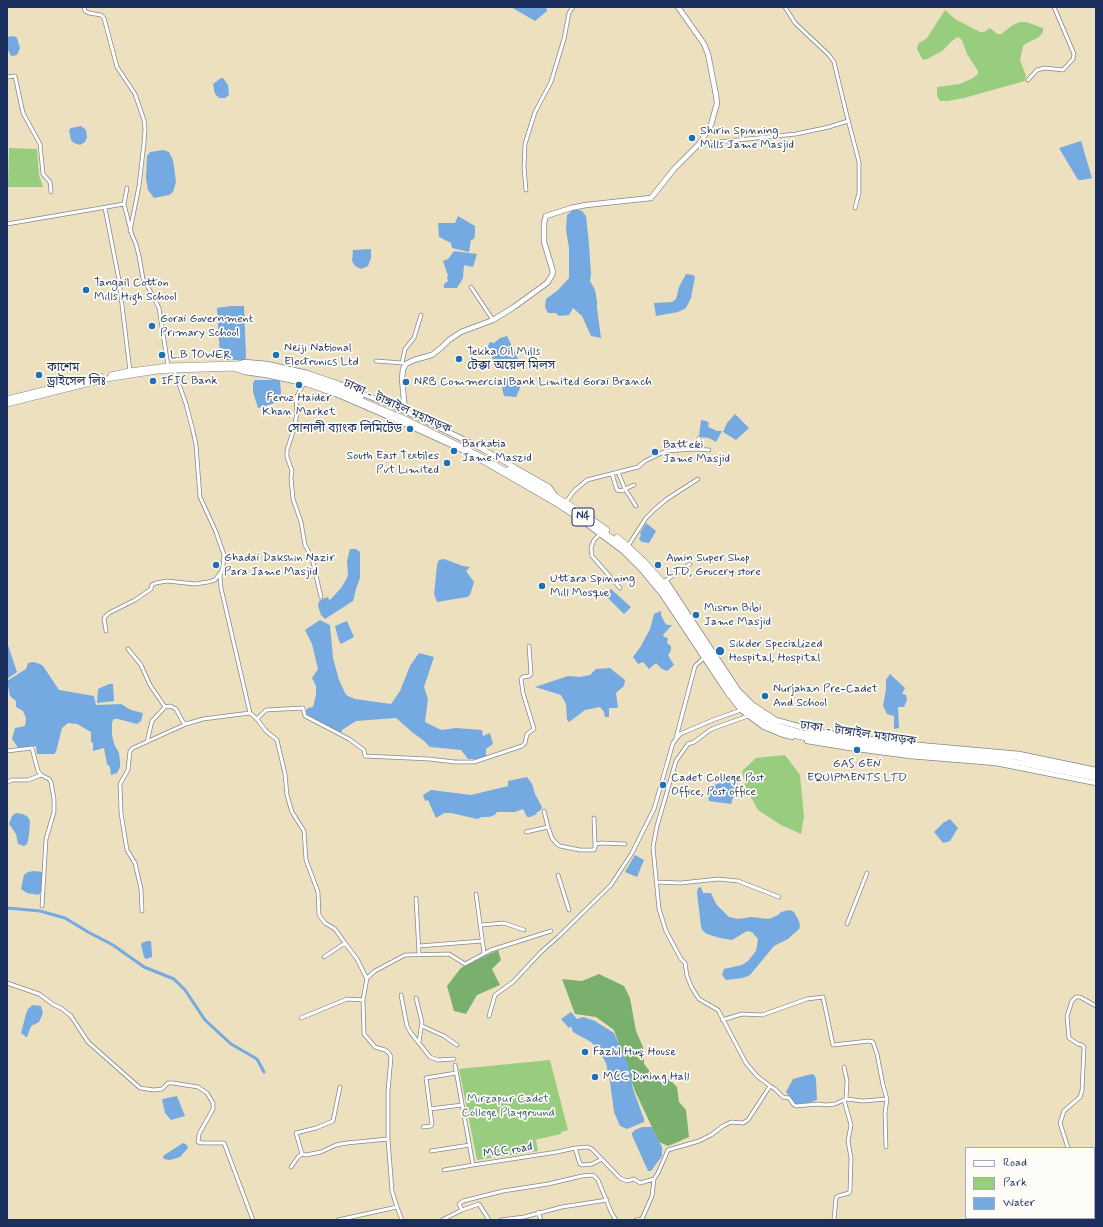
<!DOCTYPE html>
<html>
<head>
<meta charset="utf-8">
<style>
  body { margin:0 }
  #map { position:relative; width:1103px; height:1227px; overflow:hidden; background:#ede0bf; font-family:Mynerve,sans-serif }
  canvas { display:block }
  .frame { position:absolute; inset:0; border:8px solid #1b2f5e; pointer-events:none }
  .legend { position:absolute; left:965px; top:1147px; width:130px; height:72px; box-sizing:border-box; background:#fdfcf7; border:1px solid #a3aaba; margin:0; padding:5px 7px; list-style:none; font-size:12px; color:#1b2f5e }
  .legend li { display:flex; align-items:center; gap:8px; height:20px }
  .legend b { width:20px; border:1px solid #a3aaba }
</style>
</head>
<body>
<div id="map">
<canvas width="1103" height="1227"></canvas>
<div class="frame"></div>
<ul class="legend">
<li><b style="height:5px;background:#fff"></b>Road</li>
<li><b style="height:11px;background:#98cd7f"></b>Park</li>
<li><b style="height:11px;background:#74a9e1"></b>Water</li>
</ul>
</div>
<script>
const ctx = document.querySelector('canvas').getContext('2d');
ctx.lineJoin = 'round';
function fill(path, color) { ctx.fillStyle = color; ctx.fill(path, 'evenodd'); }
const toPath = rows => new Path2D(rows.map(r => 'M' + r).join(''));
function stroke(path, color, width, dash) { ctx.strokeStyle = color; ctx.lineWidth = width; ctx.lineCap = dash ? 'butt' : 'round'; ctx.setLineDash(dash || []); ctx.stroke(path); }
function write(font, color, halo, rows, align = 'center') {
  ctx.font = font + ' Mynerve,"Noto Sans Bengali",sans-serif'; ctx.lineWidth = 3.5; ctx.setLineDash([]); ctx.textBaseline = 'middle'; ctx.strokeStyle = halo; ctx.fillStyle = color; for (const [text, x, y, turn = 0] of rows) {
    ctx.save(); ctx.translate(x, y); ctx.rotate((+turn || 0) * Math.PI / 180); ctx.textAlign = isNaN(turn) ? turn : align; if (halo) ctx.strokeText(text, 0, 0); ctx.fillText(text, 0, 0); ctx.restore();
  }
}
fill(toPath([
  [945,10,955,19,980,32,984,32,990,28,997,34,1001,34,1013,25,1020,22,1026,22,1043,28,1043,32,1039,37,1027,43,1023,46,1020,60,1026,76,1025,81,964,98,947,101,940,101,937,96,937,87,960,84,973,78,978,74,978,71,967,54,962,40,958,37,952,41,942,51,927,59,923,60,920,55,917,49,918,44,927,38],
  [9,148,37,149,39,175,43,187,8,187],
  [785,755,800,775,804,817,801,834,781,825,758,810,746,788,742,771,756,758],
  [550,1060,568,1130,561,1132,561,1134,530,1141,531,1146,531,1141,536,1140,538,1151,477,1160,459,1069]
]), '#98cd7f');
fill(toPath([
  [498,950,501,960,492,969,500,985,477,995,466,1014,454,1011,447,986,460,969,464,966],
  [599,974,624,986,630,998,636,1031,643,1047,644,1064,652,1074,669,1079,677,1087,679,1102,686,1110,689,1137,668,1146,659,1142,635,1091,614,1030,596,1017,575,1014,562,979,582,981]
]), '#7ab06e');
fill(toPath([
  [511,7,543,7,547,9,547,11,535,21],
  [14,36,17,38,20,48,17,55,11,56,7,48,7,37],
  [221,78,223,78,228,85,229,95,225,98,219,98,215,94,213,84],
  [81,126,86,130,87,137,85,142,80,145,74,143,71,140,69,130,71,128],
  [1081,141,1092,178,1082,180,1078,180,1059,148],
  [163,150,169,152,173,160,176,182,173,192,169,195,154,198,148,190,146,179,147,156,150,152],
  [574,209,582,211,586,216,589,244,591,274,590,281,595,290,597,301,597,308,601,338,591,336,582,316,573,308,569,315,559,316,556,313,548,313,545,307,546,299,558,290,569,278,569,248,566,230,567,215],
  [458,216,475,226,475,235,474,239,471,240,469,252,452,248,451,243,439,237,438,223,455,223],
  [371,249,371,258,368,266,361,269,355,266,352,261,353,250],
  [454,251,477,254,474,264,473,267,464,265,463,278,457,288,444,288,444,284,448,281,447,277,448,276,443,261,448,259],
  [686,274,693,275,695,277,691,298,686,308,678,312,656,316,654,303,672,302,676,299,679,287],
  [231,306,244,306,246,357,245,360,222,360,220,357,217,308],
  [507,336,520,363,516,366,503,369,503,360,493,360,488,346,490,342,494,343,500,338],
  [514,377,519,379,520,388,516,397,504,396,502,388,507,378],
  [255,380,276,380,280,381,281,394,279,399,272,404,258,408,253,392,253,383],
  [735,414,749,428,736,440,723,432,727,423],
  [701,420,706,421,709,423,708,427,717,431,722,431,716,442,709,438,699,437],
  [646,523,656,531,649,543,642,542,639,539,641,535,640,533],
  [350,549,356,549,360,552,360,578,356,589,354,598,353,601,325,619,321,615,318,606,319,601,327,597,330,600,341,588,346,580,348,575,347,561],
  [444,559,463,566,470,567,466,571,474,582,470,595,467,597,437,602,434,594,437,565,439,560],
  [611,589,631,607,624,614,607,597,606,594],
  [661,611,661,615,665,623,667,625,672,625,663,635,664,637,668,638,667,643,671,646,671,651,668,655,674,665,667,671,662,669,656,663,649,669,643,662,638,664,633,657,641,646,650,629,654,614],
  [320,620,330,625,333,658,339,680,346,695,355,699,391,704,400,691,410,666,419,653,434,657,424,687,428,699,425,722,441,730,456,728,482,730,483,736,490,733,493,744,486,749,486,756,478,759,468,759,461,750,430,747,424,741,412,732,396,718,356,721,342,730,341,733,304,713,308,708,313,707,316,695,316,686,312,678,318,669,312,644,305,630],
  [347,621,354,637,341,644,339,641,335,626],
  [7,642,17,672,7,679],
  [33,662,40,664,43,666,59,690,94,696,96,705,121,704,131,710,143,713,141,721,137,724,118,719,114,719,112,722,112,735,114,744,119,753,120,761,120,767,117,773,111,775,110,767,107,764,104,748,93,751,93,743,91,742,91,732,77,724,68,723,62,728,56,752,54,754,37,754,36,746,19,749,12,739,15,728,25,726,26,718,23,711,16,707,16,701,10,696,7,681,26,669,28,663],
  [610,668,625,680,624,686,616,693,618,708,609,708,609,717,605,717,604,712,600,707,585,710,569,722,567,720,566,704,561,695,535,687,568,676,579,677,590,675,596,669],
  [890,674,905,688,902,694,906,695,907,700,904,707,898,707,899,728,894,729,894,716,887,714,883,706,886,689,886,680],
  [109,684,113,684,113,685,114,701,97,703,98,689],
  [527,777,532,784,535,794,542,807,541,810,536,813,537,814,530,817,527,817,523,809,515,812,497,812,495,815,489,817,482,817,477,819,451,813,444,813,436,818,428,800,425,801,423,795,431,790,471,795,508,786,508,781],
  [734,779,739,779,731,804,709,801,706,789,717,784],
  [16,813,23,814,28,817,30,821,29,835,27,844,24,846,18,844,16,834,9,824,12,816],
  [950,819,958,828,950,841,943,843,934,832,943,823],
  [635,855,644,860,637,877,625,872],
  [34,871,42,872,43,874,41,891,39,895,27,893,21,889,24,875,28,872],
  [701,887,703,893,711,893,716,904,729,917,738,919,751,917,769,919,778,915,781,912,790,910,794,912,799,921,800,926,799,929,788,939,774,946,750,975,743,978,726,980,722,975,724,969,742,965,748,961,756,951,758,939,752,932,747,931,732,940,720,938,707,934,702,930,701,926,697,893,698,888],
  [147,941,151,941,152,954,152,957,146,959,144,957,141,945,142,943],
  [33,1005,41,1006,43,1013,39,1022,31,1026,27,1037,26,1037,21,1033,26,1014,28,1009],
  [571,1012,577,1019,583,1017,595,1021,614,1033,629,1067,633,1089,644,1119,644,1122,627,1129,620,1126,614,1112,610,1082,606,1063,598,1049,591,1042,573,1032,571,1026,569,1028,561,1019],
  [812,1074,815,1076,816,1079,817,1100,808,1103,795,1104,786,1092,793,1079],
  [177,1096,185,1116,171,1120,165,1113,162,1100,163,1099],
  [642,1127,652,1127,662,1147,662,1156,651,1171,648,1171,632,1135,632,1133,635,1130],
  [183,1143,187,1145,188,1148,180,1157,170,1160,164,1159,163,1156]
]), '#74a9e1');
stroke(toPath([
  [7,908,40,911,65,918,88,932,113,945,144,967,174,979,185,990,205,1020,231,1044,257,1059,264,1072]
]), '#74a9e1', 3);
const minor = toPath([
  [84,7,85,11,89,13,101,15,104,18,117,67,135,94,144,120,145,129,144,143,139,186,130,231],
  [785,7,795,23,829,55,834,62,846,112,859,162,859,193,855,208],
  [7,77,15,76,23,113,40,144,43,174,50,182,51,192],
  [1028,80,1037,70,1045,68,1063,70,1073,59,1074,54,1054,7],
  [699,144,796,134,829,127,848,121],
  [127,188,124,204,132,235,136,244,139,256,143,279,152,294,159,308,168,366],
  [526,190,524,167,525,144,535,112,551,82,564,39,569,13,573,7],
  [105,208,119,280,130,371],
  [7,224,124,204],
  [471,287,493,320],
  [376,361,403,363],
  [402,363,405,349,414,338,421,315],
  [174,370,186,404,193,431,196,445,200,497,216,532,224,555,223,566,220,577,221,588,250,713,257,719,266,731,277,740,285,774,287,795,292,812,304,831,306,860,318,892,319,915,325,923,335,929,345,943,357,959,367,979],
  [304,383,296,398,297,413,294,429,287,450,287,457,292,471,291,478,293,499,301,522,305,545,312,558,321,597],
  [699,438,696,449,709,450],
  [612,474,617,490,622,491,625,489,618,472],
  [634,485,625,489,636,506],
  [566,502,574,491,587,480,638,467,645,461,666,451,696,449],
  [600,534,594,540,591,548,592,556,620,588],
  [628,546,646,518,655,509,667,499,698,479],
  [665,581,690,564],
  [106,631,104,618,109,613,135,600,151,589,152,585,156,583,167,581,195,584,208,582,215,580,220,573],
  [128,649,141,665,150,685,165,707],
  [748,716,717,727,710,730,694,742,688,744,676,761,657,826,653,847,659,909,666,931,681,959,685,963,687,976,692,988,699,999,718,1010,746,1063,757,1076,770,1086,775,1089,783,1097,789,1098,794,1105,796,1106,818,1104,826,1105,835,1104,846,1099,863,1101,887,1099],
  [257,719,266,710,303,708,305,716,349,739,364,750,365,756,429,759,455,762,474,762,522,746,525,743,527,734,534,729,523,693,521,679,523,677,529,676,531,674,529,646],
  [676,738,695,666,705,657],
  [147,742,152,721,165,707,170,706,176,709,183,722,186,724],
  [7,751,32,748,38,771,41,775,49,779,51,782,54,799,54,812,46,839,42,906],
  [7,782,12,780,28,780,41,775],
  [544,811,548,827,552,838,556,843,560,846,580,850,594,850,596,844,601,843,625,844],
  [594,818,595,846],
  [526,832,548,827],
  [558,875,569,910],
  [656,882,681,883,718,879,738,881,779,897],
  [476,894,484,953],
  [416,898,419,954],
  [142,911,141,889,135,863,127,850,121,813,120,784,128,770,130,751,133,748,186,724,203,719,250,713],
  [847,924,867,873],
  [481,925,504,923,524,930],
  [419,946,482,941],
  [324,957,345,943],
  [7,983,39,994,54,1005,61,1008,71,1016,88,1042,140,1088,154,1090,162,1089,168,1083,173,1083,198,1087,207,1093,213,1103,213,1109,199,1134,198,1142,202,1143,224,1143,253,1220],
  [401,995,407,1026,411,1033,430,1057,438,1060,454,1059],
  [416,998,422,1022,419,1042],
  [489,1016,495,995,513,982,541,952,559,936,611,885,632,853,654,809,673,743,680,734,713,720,741,710],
  [301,1018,347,999,363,1000],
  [722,1020,742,1014,762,1015,807,999,823,997,833,1045,869,1041,873,1042,877,1054,883,1085,887,1099,885,1113,886,1147],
  [422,1026,444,1036,457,1045],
  [455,1065,473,1165,557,1152,575,1148,588,1147,592,1149,620,1178,627,1181,634,1179,640,1183,654,1179,658,1173,668,1150,699,1141,711,1135,723,1126,731,1122,743,1123,748,1120,770,1086],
  [844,1067,847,1081,846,1099],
  [430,1109,462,1105],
  [423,1127,431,1126,432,1124,426,1078,456,1073],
  [575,1148,580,1164,583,1165,592,1164,602,1159],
  [1068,1148,1060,1123,1064,1111,1080,1097,1082,1091,1084,1047,1082,1045,1078,1044,1069,1038,1067,1016,1072,1001,1076,997,1080,997,1096,1006],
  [431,1151,470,1145],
  [302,1154,296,1133,316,1128,333,1121,340,1087],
  [291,1167,298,1157,302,1154,306,1155,321,1152,336,1145,347,1143,388,1139],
  [444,1170,473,1165],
  [397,1207,402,1220],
  [462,1210,459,1204,463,1201,503,1191,548,1184,582,1176,593,1175,598,1180,612,1214,616,1220],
  [538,1212,541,1220],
  [338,1220,397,1207,392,1191,388,1139,388,1091,391,1057,389,1053,385,1050,375,1047,364,1034,363,1000,367,978,375,971,405,955,449,954,465,964,491,950,551,931],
  [442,1220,462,1210,479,1204,489,1220],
  [501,1220,524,1217,562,1207,607,1200],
  [636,1220,642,1219,652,1196,654,1179],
  [834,1220,836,1198,838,1196,849,1193,850,1191,851,1158,848,1141,851,1125,844,1100],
  [1076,1220,1078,1218]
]);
const secondary = toPath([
  [238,364,245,362,267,364,307,373,339,384,405,411,479,447,549,487,555,495],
  [236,369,245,372,266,375,304,383,336,394,401,422,467,452,557,504,580,519,623,551,642,570,662,594,727,692,741,710,764,727,781,734,792,737],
  [405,411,402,379,403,369,406,364,414,360,432,355,442,347,449,340,461,332,493,320,514,307,547,283,551,277,553,273,552,268,544,242,544,223,546,216,571,208,586,205,651,198,674,169,699,144,711,125,717,103,716,95,708,54,704,44,678,7],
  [666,581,738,690,753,705,776,720,815,731,897,743,1019,754,1096,770],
  [807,741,850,748,910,756,996,763,1096,783]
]);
const trunk = toPath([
  [111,375,130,371,168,366,236,364,255,365,278,369,311,378,361,397],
  [7,399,101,376],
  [7,404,106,379,157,371,174,370,235,368,254,369,276,373,334,389,403,418,482,457,580,515,619,543,640,563,663,589,730,691,743,706,766,724,792,735,816,740,911,752,1015,762,1096,778],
  [509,469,582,512,607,530],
  [617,537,628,546,644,561,668,588,728,682,739,696,755,711,779,726,802,733,836,738,907,748,1017,757,1096,774]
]);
stroke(minor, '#84888e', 4.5);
stroke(secondary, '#84888e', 6);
stroke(trunk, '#84888e', 6);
stroke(minor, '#fff', 3);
stroke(secondary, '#fff', 4.5);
stroke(trunk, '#fff', 5);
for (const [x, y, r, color] of [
  [692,138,4,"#1f6fb2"],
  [86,290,4,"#1f6fb2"],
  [152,326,4,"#1f6fb2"],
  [162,355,4,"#1f6fb2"],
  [276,355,4,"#1f6fb2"],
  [459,359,4,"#1f6fb2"],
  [39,375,4,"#1f6fb2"],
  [153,381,4,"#1f6fb2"],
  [406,382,4,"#1f6fb2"],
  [299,385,4,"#1f6fb2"],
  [410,429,4,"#1f6fb2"],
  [454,451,4,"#1f6fb2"],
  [655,452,4,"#1f6fb2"],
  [447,463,4,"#1f6fb2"],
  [216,565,4,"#1f6fb2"],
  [658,565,4,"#1f6fb2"],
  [542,586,4,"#1f6fb2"],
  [696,615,4,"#1f6fb2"],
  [720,651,5,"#1f6fb2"],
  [765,696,4,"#1f6fb2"],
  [857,750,4,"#1f6fb2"],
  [663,785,4,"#1f6fb2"],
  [585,1052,4,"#1f6fb2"],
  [595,1077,4,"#1f6fb2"]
]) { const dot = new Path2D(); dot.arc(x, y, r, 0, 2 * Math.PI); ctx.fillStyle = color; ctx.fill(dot); stroke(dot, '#fdfcf7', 1.5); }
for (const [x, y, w] of [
  [583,517,22]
]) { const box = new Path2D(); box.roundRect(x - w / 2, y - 9, w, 18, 3); ctx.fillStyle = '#fdfcf7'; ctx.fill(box); stroke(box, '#1b2f5e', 1); }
write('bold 11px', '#1b2f5e', null, [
  ["N4",583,517]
]);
write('12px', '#1b2f5e', '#fdfcf7', [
  ["Shirin Spinning",700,131],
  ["Mills Jame Masjid",700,145],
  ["Tangail Cotton",94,283],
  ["Mills High School",94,297],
  ["Gorai Government",160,319],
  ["Primary School",160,333],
  ["Neiji National",284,348],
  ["Electronics Ltd",284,362],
  ["Tekka Oil Mills",467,352],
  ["টেক্কা অয়েল মিলস",467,366],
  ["L.B TOWER",170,355],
  ["কাশেম",47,368],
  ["ড্রাইসেল লিঃ",47,382],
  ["IFIC Bank",161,381],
  ["NRB Commercial Bank Limited Gorai Branch",414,382],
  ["Feroz Haider",299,398,"center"],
  ["Khan Market",299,412,"center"],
  ["সোনালী ব্যাংক লিমিটেড",402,429,"right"],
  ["Barkatia",462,444],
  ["Jame Maszid",462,458],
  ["Batteki",663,445],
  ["Jame Masjid",663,459],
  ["South East Textiles",439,456,"right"],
  ["Pvt Limited",439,470,"right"],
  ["Ghadai Dakshin Nazir",224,558],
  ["Para Jame Masjid",224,572],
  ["Amin Super Shop",666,558],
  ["LTD, Grocery store",666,572],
  ["Uttara Spinning",550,579],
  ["Mill Mosque",550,593],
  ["Misron Bibi",704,608],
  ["Jame Masjid",704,622],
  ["Sikder Specialized",729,644],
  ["Hospital, Hospital",729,658],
  ["Nurjahan Pre-Cadet",773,689],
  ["And School",773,703],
  ["GAS GEN",857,764,"center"],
  ["EQUIPMENTS LTD",857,778,"center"],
  ["Cadet College Post",671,778],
  ["Office, Post office",671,792],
  ["Fazlul Huq House",593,1052],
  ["MCC Dining Hall",603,1077]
], 'left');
write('12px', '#1b2f5e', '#fdfcf7', [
  ["ঢাকা - টাঙ্গাইল মহাসড়ক",397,407,24],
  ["ঢাকা - টাঙ্গাইল মহাসড়ক",858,734,8],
  ["MCC road",508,1151,-9]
]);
write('12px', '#405e68', '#fdfcf7', [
  ["Mirzapur Cadet",508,1099],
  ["College Playground",508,1113]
]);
</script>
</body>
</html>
